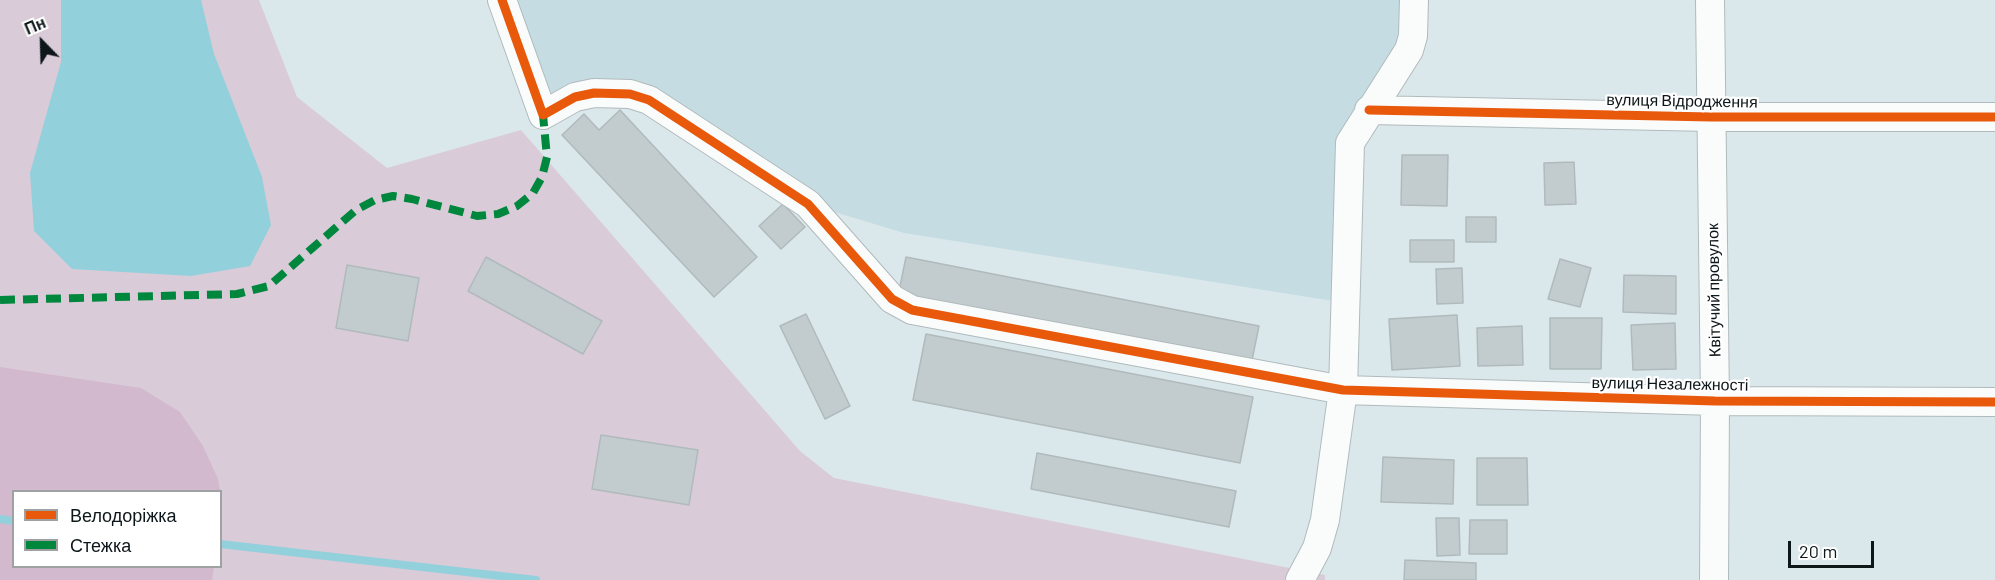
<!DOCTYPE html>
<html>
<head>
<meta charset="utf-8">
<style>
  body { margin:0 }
  #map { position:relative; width:1995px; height:580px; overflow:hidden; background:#dbe8eb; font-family:Barlow,sans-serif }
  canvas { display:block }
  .legend { position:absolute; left:12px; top:490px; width:210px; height:78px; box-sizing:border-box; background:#fff; border:2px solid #9ea2a3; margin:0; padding:8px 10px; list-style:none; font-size:18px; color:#0d1618 }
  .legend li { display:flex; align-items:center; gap:12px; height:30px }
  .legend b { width:30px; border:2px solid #9ea2a3 }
  .north { position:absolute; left:12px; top:12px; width:60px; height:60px; -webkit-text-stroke:4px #fff; paint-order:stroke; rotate:337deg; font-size:16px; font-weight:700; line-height:24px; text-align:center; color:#0d1618 }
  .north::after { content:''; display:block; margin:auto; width:21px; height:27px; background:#0d1618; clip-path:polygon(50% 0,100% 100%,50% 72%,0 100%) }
  .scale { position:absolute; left:1788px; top:541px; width:86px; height:27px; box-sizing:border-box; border:3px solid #0d1618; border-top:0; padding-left:8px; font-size:18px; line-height:21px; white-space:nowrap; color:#0d1618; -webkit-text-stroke:4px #fff; paint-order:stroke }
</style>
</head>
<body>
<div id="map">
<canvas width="1995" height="580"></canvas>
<ul class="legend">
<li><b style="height:8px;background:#e8590c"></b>Велодоріжка</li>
<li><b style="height:8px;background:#00873e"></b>Стежка</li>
</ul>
<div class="north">Пн</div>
<div class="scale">20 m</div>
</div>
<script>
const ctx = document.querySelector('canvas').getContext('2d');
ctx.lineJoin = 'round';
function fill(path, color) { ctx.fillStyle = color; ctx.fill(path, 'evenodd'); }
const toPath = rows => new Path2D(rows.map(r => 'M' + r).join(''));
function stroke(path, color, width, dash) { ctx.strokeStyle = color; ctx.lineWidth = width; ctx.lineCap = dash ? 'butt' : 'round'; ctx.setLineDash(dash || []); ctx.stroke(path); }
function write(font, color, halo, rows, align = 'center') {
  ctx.font = font + ' Barlow,sans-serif'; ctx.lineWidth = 4.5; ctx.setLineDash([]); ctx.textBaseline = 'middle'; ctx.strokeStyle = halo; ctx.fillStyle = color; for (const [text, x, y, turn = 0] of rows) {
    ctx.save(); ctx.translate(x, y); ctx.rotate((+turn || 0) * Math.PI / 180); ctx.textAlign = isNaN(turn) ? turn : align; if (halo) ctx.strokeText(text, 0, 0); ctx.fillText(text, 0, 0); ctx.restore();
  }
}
fill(toPath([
  [502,0,1414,0,1413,36,1354,134,1346,303,904,233,808,204,649,100,543,115]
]), '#c5dde2');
fill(toPath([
  [0,0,259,0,297,97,387,168,521,130,800,451,834,478,1325,575,1325,580,137,580,114,567,220,566,220,492,14,492,0,499]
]), '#dacbd8');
fill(toPath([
  [0,367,141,388,180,412,203,446,218,479,220,491,14,492,14,566,214,567,212,580,0,580]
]), '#d3b9cd');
fill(toPath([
  [61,0,201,0,214,54,262,177,271,225,250,266,191,276,72,269,34,231,30,173,61,62]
]), '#92d0dc');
stroke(toPath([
  [0,519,14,521],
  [220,544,536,580]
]), '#92d0dc', 8);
const building = toPath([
  [620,110,757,257,714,297,562,135,584,114,599,130,620,110],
  [1402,155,1448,155,1447,206,1401,205,1402,155],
  [1574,162,1576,204,1545,205,1544,163,1574,162],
  [783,204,805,227,781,249,759,226,783,204],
  [1466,217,1496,217,1496,242,1466,242,1466,217],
  [1410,240,1454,240,1454,262,1410,262,1410,240],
  [486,257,602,321,583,354,468,291,486,257],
  [906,257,1259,326,1251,365,898,296,906,257],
  [1560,259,1591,268,1580,307,1548,299,1560,259],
  [347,265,419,278,408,341,336,328,347,265],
  [1462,268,1463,303,1437,304,1436,269,1462,268],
  [1624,275,1676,276,1676,314,1623,312,1624,275],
  [806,314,850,406,825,419,780,326,806,314],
  [1457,315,1460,366,1392,370,1389,319,1457,315],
  [1550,318,1602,318,1601,369,1550,369,1550,318],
  [1675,323,1676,369,1633,370,1631,325,1675,323],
  [1522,326,1523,365,1478,366,1477,328,1522,326],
  [926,334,1253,397,1240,463,913,400,926,334],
  [601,435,698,450,689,505,592,489,601,435],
  [1037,453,1236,491,1229,527,1031,489,1037,453],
  [1383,457,1454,460,1453,504,1381,502,1383,457],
  [1477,458,1527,458,1528,505,1477,505,1477,458],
  [1436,518,1459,518,1460,555,1437,556,1436,518],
  [1470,520,1507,520,1507,554,1469,554,1470,520],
  [1405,560,1476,563,1476,580,1404,580,1405,560]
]);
fill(building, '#c2ccce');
stroke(building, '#b0babc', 1.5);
const minor = toPath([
  [502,0,543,115,575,97,594,93,630,94,649,100,808,204,892,299,912,310,1343,390,1715,401,1995,402],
  [1710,0,1715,401,1714,580],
  [1369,110,1711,117,1995,117],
  [1300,580,1317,548,1325,520,1343,390,1350,143,1409,50,1413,36,1414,0]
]);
stroke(minor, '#b0babc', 30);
stroke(minor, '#fafcfc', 28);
stroke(toPath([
  [0,300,237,294,269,286,356,210,375,200,393,196,412,199,477,216,498,214,517,206,533,193,542,177,547,157,543,115]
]), '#00873e', 8, [15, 8]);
stroke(toPath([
  [502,0,543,115,575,97,594,93,630,94,649,100,808,204,892,299,912,310,1343,390,1715,401,1995,402],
  [1369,110,1711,117,1995,117]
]), '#e8590c', 9);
write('16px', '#0d1618', '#fff', [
  ["вулиця Відродження",1682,101,1],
  ["Квітучий провулок",1714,290,-91],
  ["вулиця Незалежності",1670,384,1]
]);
</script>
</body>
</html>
